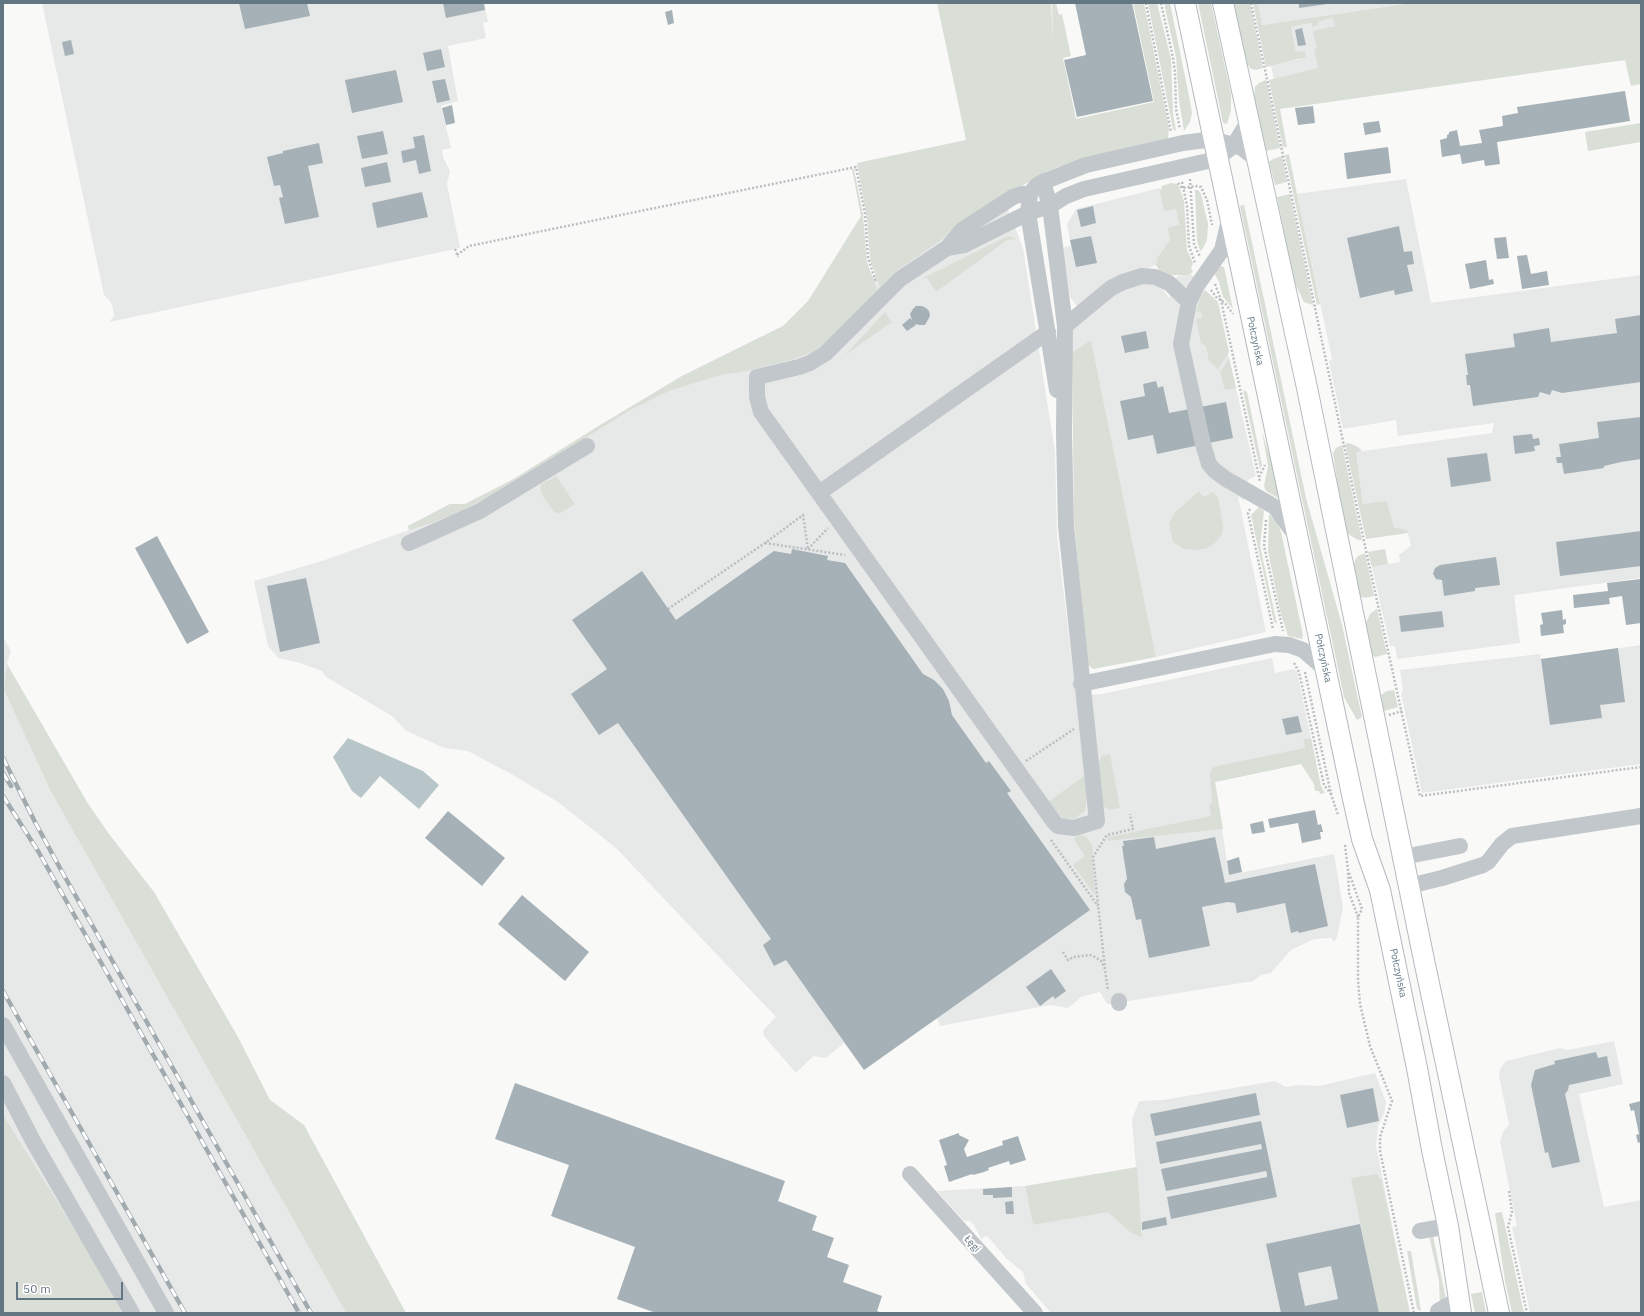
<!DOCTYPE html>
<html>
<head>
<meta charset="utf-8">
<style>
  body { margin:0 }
  #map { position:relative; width:1644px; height:1316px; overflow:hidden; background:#f9f9f7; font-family:"IBM Plex Sans",sans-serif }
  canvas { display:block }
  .frame { position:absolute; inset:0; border:4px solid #637783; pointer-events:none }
  .scale { position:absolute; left:16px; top:1282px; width:107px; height:18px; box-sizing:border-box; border:2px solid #637783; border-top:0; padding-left:5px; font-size:12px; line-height:14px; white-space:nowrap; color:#637783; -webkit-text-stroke:3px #fff; paint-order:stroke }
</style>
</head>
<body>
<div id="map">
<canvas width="1644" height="1316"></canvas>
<div class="frame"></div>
<div class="scale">50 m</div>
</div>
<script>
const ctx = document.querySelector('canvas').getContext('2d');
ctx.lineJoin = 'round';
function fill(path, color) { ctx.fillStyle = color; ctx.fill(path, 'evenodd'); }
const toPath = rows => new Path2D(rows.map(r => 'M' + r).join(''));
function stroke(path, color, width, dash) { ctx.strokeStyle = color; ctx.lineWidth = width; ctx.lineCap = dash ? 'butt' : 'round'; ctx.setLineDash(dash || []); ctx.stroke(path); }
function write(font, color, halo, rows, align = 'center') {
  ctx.font = font + ' "IBM Plex Sans",sans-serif'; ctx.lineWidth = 4; ctx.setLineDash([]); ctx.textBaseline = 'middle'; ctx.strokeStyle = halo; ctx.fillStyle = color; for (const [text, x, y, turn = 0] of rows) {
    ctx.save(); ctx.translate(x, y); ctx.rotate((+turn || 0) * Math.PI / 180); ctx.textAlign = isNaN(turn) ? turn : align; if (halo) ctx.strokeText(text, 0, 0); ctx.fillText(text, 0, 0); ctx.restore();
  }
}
fill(toPath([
  [42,3,484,3,488,22,483,23,486,38,448,46,458,101,441,106,451,148,442,150,443,157,450,171,447,184,460,248,109,322,114,316,113,308,110,301,104,295],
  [1258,3,1411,3,1262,25],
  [1334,18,1335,26,1317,48,1314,49,1319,68,1274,79,1271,65,1301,59,1296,52,1291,27,1311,23,1312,27,1318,25,1318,22],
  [1406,179,1431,303,1641,275,1641,578,1514,595,1520,643,1397,659,1395,646,1390,646,1372,567,1400,562,1399,555,1411,546,1407,530,1394,527,1387,501,1363,505,1356,452,1492,433,1494,423,1398,436,1396,420,1343,429,1329,361,1332,359,1297,194],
  [1160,188,1160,191,1176,208,1179,225,1157,258,1156,265,1143,270,1078,306,1076,305,1070,297,1062,247,1071,246,1067,224,1076,209],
  [1003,197,1023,248,1055,452,1057,536,1076,696,1102,694,1272,658,1275,673,1294,669,1297,672,1311,738,1303,739,1305,748,1282,768,1215,782,1229,875,1334,854,1343,908,1337,937,1334,942,1331,938,1314,939,1291,950,1271,973,1261,975,1253,981,1110,1004,1107,1004,1100,992,1081,997,1068,1008,1050,1005,940,1026,937,1017,864,1070,844,1043,826,1058,813,1056,796,1073,764,1036,763,1030,776,1017,616,848,558,802,513,775,468,751,444,748,405,730,392,716,326,677,322,671,300,663,278,658,268,646,254,581,322,561,409,530,408,526,450,504,465,504,512,480,602,424,682,376,783,326,875,276],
  [1191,274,1218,309,1256,476,1248,480,1244,501,1238,496,1266,632,1156,657,1091,340,1072,352,1073,327,1121,290,1147,281,1162,288,1169,298,1177,276],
  [3,637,11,651,7,664,4,690,50,790,346,1313,78,1313,3,1168],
  [1641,645,1641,764,1422,793,1401,693,1403,690,1400,670,1540,654,1541,659],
  [1614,1041,1623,1084,1579,1094,1604,1207,1641,1200,1641,1313,1530,1313,1512,1227,1517,1226,1500,1141,1504,1130,1509,1125,1499,1076,1500,1069,1506,1061,1560,1048,1568,1050],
  [1375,1073,1386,1102,1384,1114,1378,1126,1376,1146,1410,1313,1051,1313,1026,1284,1023,1272,1007,1259,987,1236,981,1239,974,1225,970,1221,964,1221,937,1191,1025,1186,1033,1225,1108,1211,1131,1233,1142,1238,1132,1120,1139,1101,1163,1100,1275,1081,1286,1087,1297,1085,1319,1086]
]), '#e7e9e8');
fill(toPath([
  [937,3,1051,3,1053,40,1052,3,1056,3,1059,15,1062,14,1071,56,1063,58,1076,119,1154,102,1133,3,1144,3,1169,128,1168,139,1058,167,1046,172,1003,197,892,274,880,287,870,260,867,219,857,163,966,140],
  [1148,3,1157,3,1171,59,1173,113,1176,131,1173,129],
  [1164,3,1170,3,1190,101,1192,113,1190,122,1184,131,1179,100,1176,57],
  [1198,3,1211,3,1231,94,1231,110,1227,124,1223,123],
  [1233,3,1250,3,1263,68,1256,70,1251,69,1247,64],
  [1253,3,1258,3,1262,25,1411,3,1641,3,1641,84,1631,86,1625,60,1280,109,1287,147,1283,147,1269,80,1318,68,1314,49,1317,48,1313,31,1335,26,1333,18,1318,22,1318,25,1312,27,1311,23,1291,27,1296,52,1305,51,1306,57,1266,67],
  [1266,80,1280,148,1266,151,1254,96,1255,87,1259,83],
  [1641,123,1641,142,1588,151,1585,132],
  [1289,154,1297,194,1320,304,1317,305,1285,155],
  [1282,156,1287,182,1275,185,1269,162,1273,159],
  [852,169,854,169,863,215,867,262,877,290,824,344,812,352,794,359,747,371,720,375,669,391,630,410,512,484,463,510,432,523,409,530,408,526,450,504,465,504,512,480,602,424,682,376,783,326,808,301,861,216],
  [1171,183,1178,184,1184,201,1187,250,1193,263,1191,269,1193,272,1188,275,1169,275,1160,272,1156,265,1157,258,1170,239,1168,228,1179,225,1176,209,1164,211,1160,191,1162,186],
  [1195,190,1198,190,1201,194,1208,224,1207,240,1203,248,1200,251,1197,240],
  [1290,194,1290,195,1313,305,1304,302,1294,281,1277,197],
  [1244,205,1306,498,1342,625,1362,717,1357,720,1344,697,1240,206],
  [1008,236,1017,239,1007,240,936,292,927,278,923,278],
  [1220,266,1224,267,1233,309,1223,297,1219,282,1214,273],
  [1205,290,1218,302,1229,352,1218,369,1209,361,1206,346,1201,343,1196,319,1202,318,1201,311,1196,312,1201,297],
  [885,312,892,322,845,355],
  [1091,340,1156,657,1093,669,1087,664,1074,520,1072,352],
  [1229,358,1236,388,1225,390,1220,372],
  [1243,390,1247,392,1262,465,1260,469],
  [1262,431,1276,478,1280,497,1278,498,1266,491,1264,486,1268,466],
  [1349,443,1358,447,1362,451,1356,452,1363,504,1387,501,1394,527,1407,530,1408,533,1366,539,1345,444],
  [1342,445,1362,540,1358,540,1348,534,1343,520,1333,453,1336,448],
  [556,476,575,504,560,513,554,512,542,495,540,485],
  [1199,491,1203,497,1213,492,1218,497,1223,526,1222,534,1215,543,1205,549,1195,550,1184,549,1173,542,1169,524,1174,513],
  [1259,507,1264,511,1260,546,1277,624,1274,622,1251,515],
  [1269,514,1277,522,1281,532,1303,635,1302,639,1288,636,1280,611,1268,551],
  [1385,549,1388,564,1372,567,1368,552],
  [1365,553,1374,596,1364,598,1360,596,1354,566,1355,560,1358,556],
  [1377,609,1387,654,1375,657,1371,653,1365,624,1371,613],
  [7,664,87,802,109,834,154,892,238,1037,270,1100,304,1125,406,1313,346,1313,50,790,4,690],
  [1394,690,1398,707,1384,711,1381,695,1387,691],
  [1311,738,1321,786,1325,793,1320,794,1319,791,1315,791,1314,784,1301,764,1215,782,1223,829,1107,841,1109,837,1211,816,1209,804,1212,803,1210,773,1212,768,1217,766,1305,748,1303,739],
  [1110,754,1120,808,1109,810,1102,805,1098,763,1102,756],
  [1084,776,1087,798,1085,811,1075,818,1065,819,1057,814,1048,802],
  [1081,835,1086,837,1092,845,1093,853,1092,856,1095,895,1073,865,1085,856,1074,839,1077,836],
  [3,1115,90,1254,122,1313,3,1313],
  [1137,1167,1142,1238,1131,1233,1108,1212,1033,1225,1025,1186],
  [1378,1174,1379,1178,1381,1178,1410,1313,1379,1313,1351,1178],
  [1502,1212,1524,1313,1512,1313,1505,1281,1495,1213],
  [1429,1235,1433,1236,1446,1299,1440,1307,1439,1281],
  [1407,1251,1411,1251,1421,1311,1417,1309],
  [1482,1292,1486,1313,1475,1313,1471,1294]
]), '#d9ded6');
fill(toPath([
  [348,738,423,771,439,785,419,809,380,776,361,798,352,791,333,757]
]), '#b8c6c9');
fill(toPath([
  [239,3,307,3,310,16,245,29],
  [443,3,484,3,485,10,446,18],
  [1075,3,1132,3,1153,101,1077,117,1064,60,1086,55],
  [1299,3,1327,3,1327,4,1299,8],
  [672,10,674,23,668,25,665,12],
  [1302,28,1306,45,1298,46,1295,30],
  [71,40,74,54,65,56,62,42],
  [441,49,445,67,427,71,423,53],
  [396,70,403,102,352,113,345,80],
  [445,79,450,100,437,103,432,81],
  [1625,91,1630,121,1497,142,1500,164,1485,166,1484,160,1462,164,1460,154,1442,157,1440,140,1447,138,1447,135,1449,134,1449,132,1457,130,1460,146,1482,143,1479,130,1503,126,1502,116,1518,113,1517,107],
  [452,105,455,123,446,125,442,108],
  [1313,106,1315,123,1298,125,1295,108],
  [1379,121,1381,132,1365,135,1363,123],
  [383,131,388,154,362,159,357,136],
  [424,135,431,171,419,174,416,160,403,163,401,151,415,148,413,137],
  [319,143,323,163,308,166,319,217,285,224,279,198,283,197,280,185,274,186,267,157,283,153,283,151],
  [1388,147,1391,173,1347,179,1344,153],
  [387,162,391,182,365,187,361,168],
  [422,192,428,217,377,228,372,203],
  [1093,206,1096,223,1081,227,1077,210],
  [1399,226,1404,252,1412,251,1414,264,1407,265,1413,291,1395,295,1394,290,1360,298,1347,238],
  [1091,236,1097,263,1076,267,1070,240],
  [1506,237,1509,258,1497,259,1494,238],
  [1527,255,1531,274,1547,271,1549,285,1522,289,1517,256],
  [1486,260,1489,280,1493,279,1494,284,1470,289,1465,264],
  [916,306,922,306,926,308,929,311,930,316,925,325,920,325,915,324,916,325,907,331,902,325,910,318,912,320,910,314,913,309],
  [1641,315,1641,382,1562,393,1552,390,1550,395,1540,392,1538,397,1473,406,1470,385,1467,385,1466,375,1468,375,1465,354,1515,347,1513,334,1549,328,1551,342,1617,333,1615,319],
  [1146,331,1149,348,1125,353,1121,336],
  [1156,381,1158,388,1163,386,1169,413,1226,402,1233,438,1157,454,1153,435,1128,440,1120,401,1145,396,1143,384],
  [1641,417,1641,459,1621,462,1604,466,1604,468,1564,474,1562,463,1557,463,1556,457,1561,457,1559,444,1599,438,1597,422],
  [1532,434,1533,439,1539,438,1540,445,1534,446,1535,451,1515,454,1513,436],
  [1487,453,1491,481,1451,487,1447,458],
  [1641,531,1641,566,1560,576,1556,542],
  [157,536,209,632,187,644,135,548],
  [792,549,828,556,827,560,845,563,923,674,934,680,943,689,949,701,952,715,986,763,989,761,1011,791,1007,793,1090,910,864,1070,786,960,774,966,763,945,771,939,618,723,599,735,571,694,607,669,572,620,642,571,676,620,774,551,791,554],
  [1496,557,1500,585,1475,588,1475,591,1444,596,1442,580,1436,579,1433,574,1435,568,1440,565],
  [306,578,320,643,280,652,267,586],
  [1641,579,1641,623,1626,625,1622,596,1609,598,1610,604,1574,608,1573,595,1608,591,1607,583],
  [1562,610,1563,620,1566,619,1566,624,1563,625,1564,633,1541,636,1540,625,1543,624,1541,613],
  [1442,611,1444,627,1401,632,1399,616],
  [1618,648,1625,702,1600,705,1602,718,1550,725,1541,659],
  [1298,716,1302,732,1286,735,1282,719],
  [1315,810,1318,825,1321,824,1323,832,1320,832,1321,839,1302,843,1298,823,1270,828,1268,819],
  [448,811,505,858,482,886,425,838],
  [1263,821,1265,832,1252,834,1250,824],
  [1154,837,1156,849,1215,837,1225,883,1315,864,1328,926,1299,933,1298,931,1291,933,1285,903,1237,913,1235,903,1228,902,1202,907,1210,946,1149,958,1141,919,1136,920,1131,897,1125,892,1124,884,1127,879,1122,846,1124,846,1123,841],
  [1239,857,1242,872,1229,875,1227,861],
  [522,895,589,952,565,981,498,924],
  [1051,969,1066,991,1055,999,1053,996,1040,1006,1026,987],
  [1596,1052,1598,1058,1607,1056,1611,1076,1569,1085,1568,1090,1565,1094,1580,1162,1552,1168,1548,1152,1545,1153,1531,1085,1535,1070,1555,1064,1554,1061],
  [515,1083,785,1181,778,1201,817,1216,812,1230,834,1238,827,1257,849,1265,843,1282,882,1296,877,1311,882,1313,656,1313,617,1299,635,1247,551,1216,569,1165,495,1139],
  [1373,1088,1379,1121,1347,1128,1340,1095],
  [1256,1093,1260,1115,1155,1136,1150,1114],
  [1641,1101,1641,1142,1638,1143,1636,1135,1639,1134,1634,1110,1631,1111,1629,1104],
  [1261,1121,1277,1197,1171,1219,1167,1197,1267,1177,1267,1174,1266,1171,1166,1191,1161,1169,1262,1149,1261,1144,1160,1164,1156,1142],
  [959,1133,959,1135,969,1140,964,1149,967,1157,1003,1145,1002,1141,1018,1136,1026,1160,1010,1165,1009,1161,988,1168,989,1170,984,1172,973,1175,972,1174,949,1182,944,1166,947,1165,939,1140],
  [1012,1187,1012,1197,993,1198,993,1195,983,1195,983,1189],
  [1013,1201,1014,1214,1006,1214,1005,1202],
  [1166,1217,1167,1225,1142,1230,1142,1222],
  [1360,1224,1379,1313,1281,1313,1266,1244],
  [1331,1266,1338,1299,1305,1306,1298,1273]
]), '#a6b1b7');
const major = toPath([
  [1185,3,1353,799,1362,839,1380,890,1417,1068,1432,1150,1448,1226,1461,1313],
  [1223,3,1306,383,1424,960,1499,1313]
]);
stroke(major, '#b3babe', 22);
stroke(toPath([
  [1146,3,1171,132],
  [1161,3,1173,58,1175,72,1176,109,1180,129],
  [1251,3,1365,546,1420,796,1641,767],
  [1190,179,1194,244,1200,257],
  [1182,182,1187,206,1189,246,1195,263],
  [1178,183,1182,188,1198,186,1201,187,1207,200,1212,225],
  [455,249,458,257],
  [457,255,469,246,856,167,865,214,868,258,876,282],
  [1215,284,1221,300,1260,482],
  [1211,290,1216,297,1225,303,1233,314],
  [1259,477,1265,465],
  [1250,509,1248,513,1273,629],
  [1266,520,1264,546,1283,631],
  [765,543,845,555],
  [808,549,828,528],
  [668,609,765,543,803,515,808,549],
  [1294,663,1299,672,1324,785,1331,794],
  [1305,672,1331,794,1338,815],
  [1389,715,1402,711],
  [1026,761,1074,729],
  [1051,840,1098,906],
  [1345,845,1348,870,1349,893,1358,917],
  [1349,873,1362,909,1358,917,1358,980,1360,1004,1370,1046,1392,1101,1380,1137,1380,1151,1414,1313],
  [1063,952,1068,960,1073,957,1090,955,1095,957,1101,961,1105,969,1108,991],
  [1105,969,1093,857,1107,835,1133,829,1130,814],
  [1509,1191,1512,1212,1508,1227,1527,1313]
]), '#babec1', 2.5, [2, 2]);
stroke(toPath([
  [1030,194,1022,194,1013,197,962,230,947,248,900,279,826,353,810,363,799,367,757,377,757,397,761,412,1054,822,1058,826,1074,828,1097,821,1066,526,1064,432,1065,326,1050,206,1043,182],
  [1229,220,1222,250,1196,287,1189,302,1181,344,1203,444,1209,464,1214,470,1226,479,1275,507,1296,536],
  [947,248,964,245,1028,213,1050,206,1066,196,1084,189,1217,159,1234,145,1248,122],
  [1065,326,1111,288,1123,282,1142,276,1155,277,1169,283,1189,302],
  [1057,390,1028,213,1030,194,1036,186,1043,182,1086,165,1183,143,1213,139,1242,148,1257,160],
  [819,493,1048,332],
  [409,543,480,511,587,446],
  [1081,684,1275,644,1289,645,1303,650,1325,669],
  [1403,857,1460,846],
  [1409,886,1442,878,1483,865,1488,862,1502,844,1512,836,1641,816],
  [1119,1001,1119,1003],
  [3,1025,166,1313],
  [3,1083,33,1141,132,1313],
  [910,1174,1035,1313],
  [1420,1231,1448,1226],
  [1438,1311,1459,1299]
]), '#c2c7cb', 16);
stroke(major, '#fff', 20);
const rail = toPath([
  [3,758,35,822,61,870,311,1313],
  [3,773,11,786],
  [3,796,38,851,299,1313],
  [3,991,185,1313]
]);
stroke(rail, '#a1aaaf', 4.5);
stroke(rail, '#fff', 3, [9]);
write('10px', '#637783', '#fff', [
  ["Połczyńska",1255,341,78],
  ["Połczyńska",1323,658,78],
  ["Połczyńska",1398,973,78],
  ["Łęgi",972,1244,48]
]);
</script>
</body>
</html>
